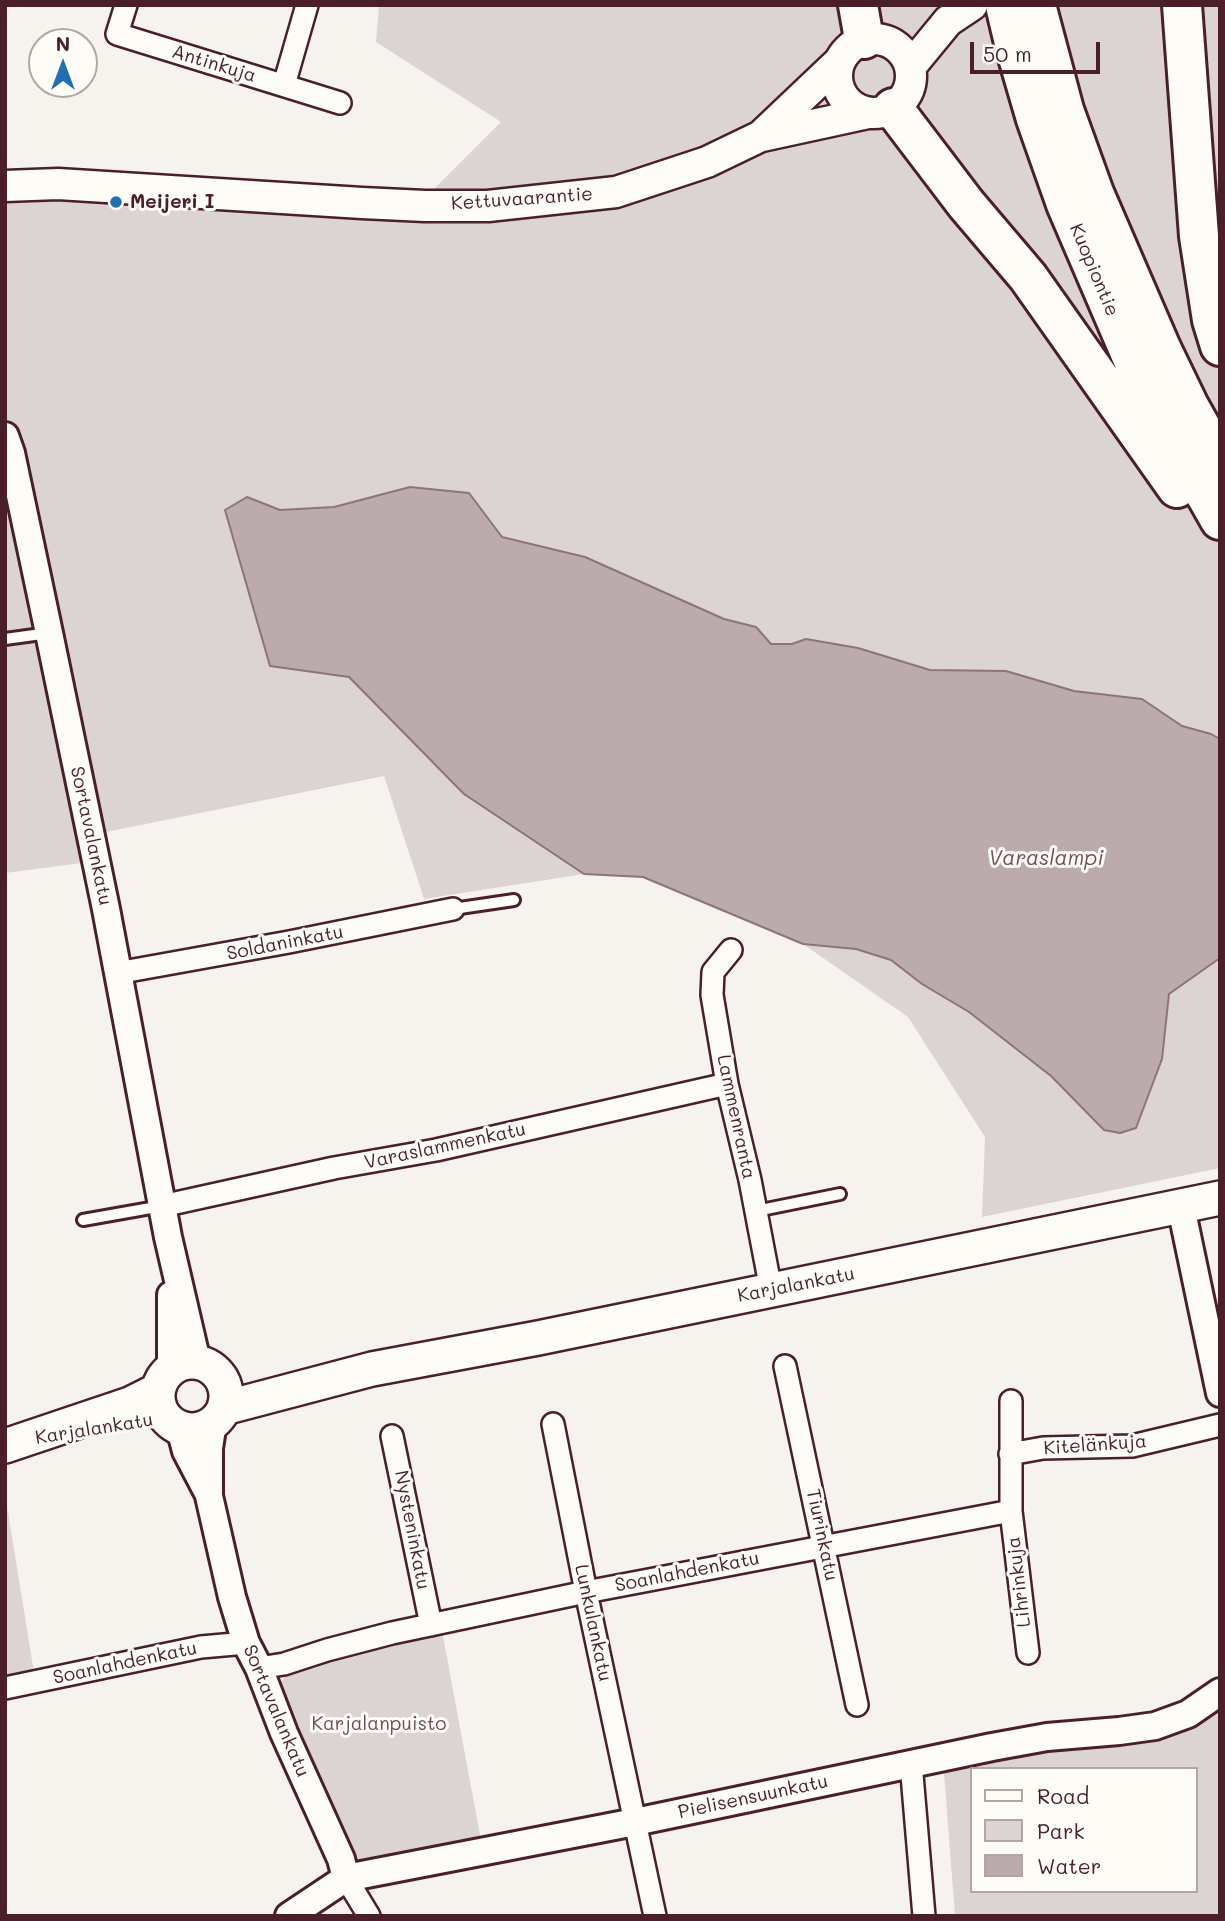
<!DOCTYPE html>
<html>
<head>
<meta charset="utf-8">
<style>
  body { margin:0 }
  #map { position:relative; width:1225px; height:1921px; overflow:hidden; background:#f6f3ef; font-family:Mali,sans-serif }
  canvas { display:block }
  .frame { position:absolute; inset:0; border:7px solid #4a1f2b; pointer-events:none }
  .legend { position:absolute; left:970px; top:1767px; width:228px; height:126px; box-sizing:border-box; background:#fdfcf7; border:2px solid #b5a4a5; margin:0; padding:9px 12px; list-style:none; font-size:21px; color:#4a1f2b }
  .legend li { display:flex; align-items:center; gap:14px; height:35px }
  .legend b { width:35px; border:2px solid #b5a4a5 }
  .north { position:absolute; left:28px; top:28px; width:70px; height:70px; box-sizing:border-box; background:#fdfcf7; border:2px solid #b5a4a5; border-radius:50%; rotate:0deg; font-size:19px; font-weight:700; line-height:28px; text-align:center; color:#4a1f2b }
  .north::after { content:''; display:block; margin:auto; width:24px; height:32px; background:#1f6fb2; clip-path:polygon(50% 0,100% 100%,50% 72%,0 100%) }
  .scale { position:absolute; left:970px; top:42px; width:130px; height:32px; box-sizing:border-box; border:4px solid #4a1f2b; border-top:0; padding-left:9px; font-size:21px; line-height:24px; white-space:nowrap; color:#4a1f2b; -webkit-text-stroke:5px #fdfcf7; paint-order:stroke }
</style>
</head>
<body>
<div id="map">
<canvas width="1225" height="1921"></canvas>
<div class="frame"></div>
<ul class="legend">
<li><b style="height:9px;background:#fdfcf7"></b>Road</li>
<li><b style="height:19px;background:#dcd4d2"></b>Park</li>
<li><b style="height:19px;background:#bbabac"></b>Water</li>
</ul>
<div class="north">N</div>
<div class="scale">50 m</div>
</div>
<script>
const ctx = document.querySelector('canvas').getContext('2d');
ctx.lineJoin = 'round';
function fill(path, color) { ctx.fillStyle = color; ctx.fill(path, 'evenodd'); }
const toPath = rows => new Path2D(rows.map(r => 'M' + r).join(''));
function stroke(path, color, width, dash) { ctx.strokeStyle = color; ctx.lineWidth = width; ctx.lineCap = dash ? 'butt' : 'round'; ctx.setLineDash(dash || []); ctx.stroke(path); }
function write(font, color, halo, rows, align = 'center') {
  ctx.font = font + ' Mali,sans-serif'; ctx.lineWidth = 6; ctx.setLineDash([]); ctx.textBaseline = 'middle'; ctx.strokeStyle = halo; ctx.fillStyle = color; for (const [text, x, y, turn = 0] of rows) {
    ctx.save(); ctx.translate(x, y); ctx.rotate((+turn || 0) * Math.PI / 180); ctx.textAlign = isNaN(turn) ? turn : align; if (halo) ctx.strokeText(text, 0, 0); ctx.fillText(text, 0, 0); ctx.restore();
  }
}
fill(toPath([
  [379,5,1220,5,1220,739,1211,734,1182,726,1142,699,1074,691,1006,671,930,670,858,648,806,639,792,644,771,644,756,627,724,619,585,557,502,536,469,493,410,487,334,507,280,510,247,497,270,666,349,677,464,794,584,874,424,899,384,776,101,833,89,862,5,873,5,195,62,196,401,222,501,122,376,42],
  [803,944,856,949,891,960,922,984,969,1012,1051,1076,1104,1130,1136,1128,1162,1059,1169,994,1220,958,1220,1168,982,1217,985,1137,908,1017],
  [5,1493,35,1679,5,1685],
  [442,1631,481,1840,356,1864,275,1688,294,1668],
  [1220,1698,1220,1916,955,1916,943,1760,1048,1740],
  [971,1769,1195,1769,1195,1891,971,1891]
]), '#dcd4d2');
const water = toPath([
  [410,487,469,493,502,537,585,557,724,619,756,627,771,644,792,644,806,639,858,648,930,670,1006,671,1074,691,1142,699,1182,726,1211,734,1220,739,1220,958,1169,994,1162,1059,1136,1128,1120,1133,1104,1130,1051,1076,969,1012,922,984,891,960,856,949,803,944,643,877,584,874,464,794,349,677,270,666,225,510,247,497,280,510,334,507,410,487]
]);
fill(water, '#bbabac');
stroke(water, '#8e7378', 2);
const service = toPath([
  [5,639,49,633],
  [453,909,514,900],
  [756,1211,840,1194],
  [83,1220,162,1206]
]);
const minor = toPath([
  [126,5,117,34,340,103],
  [284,85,307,5],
  [731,950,713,972,712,995,727,1084,750,1180,771,1290],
  [117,973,289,942,453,909],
  [162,1206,334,1168,436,1150,727,1084],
  [785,1366,857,1705],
  [553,1424,586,1592,655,1916],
  [392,1436,431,1625],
  [1010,1454,1043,1448,1132,1446,1220,1425],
  [1011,1511,1028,1653],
  [259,1668,284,1664,327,1650,392,1633,586,1592,1011,1511,1011,1401],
  [5,1688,201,1647,246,1643],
  [911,1763,924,1916],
  [346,1878,369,1916]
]);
const tertiary = toPath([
  [5,436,11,453,49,633,106,909,168,1237,197,1362],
  [1181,1207,1220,1393],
  [171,1295,171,1369],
  [213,1422,209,1448,209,1496,232,1597,246,1643,259,1668,284,1733,341,1859,346,1878],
  [180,1428,186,1451,207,1491],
  [289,1916,346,1878,635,1822,992,1747,1047,1737,1119,1731,1155,1726,1188,1714,1220,1692]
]);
const secondary = toPath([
  '837 76a37 37 0 1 1 74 0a37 37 0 1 1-74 0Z',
  [911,66,948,21,972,5],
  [762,136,868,113],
  [5,186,58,184,362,203,425,206,488,206,616,192,707,162,761,136,839,62]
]);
const primary = toPath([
  '158 1396a34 34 0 1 1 68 0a34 34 0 1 1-68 0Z',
  [224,1408,372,1369,538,1338,1220,1198],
  [5,1446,130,1404,158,1390]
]);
const motorway = toPath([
  [858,5,864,39],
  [1005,5,1015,47,1036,119,1066,204,1133,360,1163,420,1220,520],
  [1036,5,1064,110,1094,193,1161,348,1189,406,1220,461],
  [1182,5,1199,236,1212,320,1220,346],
  [893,108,966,204,1028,277,1177,488]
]);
stroke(service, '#4a1f2b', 16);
stroke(minor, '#4a1f2b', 26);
stroke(tertiary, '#4a1f2b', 32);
stroke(secondary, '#4a1f2b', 35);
stroke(primary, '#4a1f2b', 38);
stroke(motorway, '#4a1f2b', 44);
stroke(service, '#fdfcf7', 10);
stroke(minor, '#fdfcf7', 21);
stroke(tertiary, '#fdfcf7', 26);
stroke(secondary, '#fdfcf7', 30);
stroke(primary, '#fdfcf7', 33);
stroke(motorway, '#fdfcf7', 38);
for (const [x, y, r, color] of [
  [116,202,7,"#1f6fb2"]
]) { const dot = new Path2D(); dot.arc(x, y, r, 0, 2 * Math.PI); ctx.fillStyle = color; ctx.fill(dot); stroke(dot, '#fdfcf7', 2.5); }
write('19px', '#4a1f2b', '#fdfcf7', [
  ["Antinkuja",214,64,17],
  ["Kettuvaarantie",522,199,-4],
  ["Kuopiontie",1094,270,67],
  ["Sortavalankatu",91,836,78],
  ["Soldaninkatu",285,943,-11],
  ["Lammenranta",736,1117,78],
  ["Varaslammenkatu",445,1146,-12],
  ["Karjalankatu",796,1285,-11],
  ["Karjalankatu",94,1429,-9],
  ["Kitelänkuja",1095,1445,-4],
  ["Nysteninkatu",412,1530,79],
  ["Tiurinkatu",822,1535,78],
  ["Soanlahdenkatu",687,1572,-11],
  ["Lihrinkuja",1019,1582,-97],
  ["Lunkulankatu",593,1623,78],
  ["Soanlahdenkatu",125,1663,-12],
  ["Sortavalankatu",276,1711,67],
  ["Pielisensuunkatu",753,1797,-12]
]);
write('bold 19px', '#4a1f2b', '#fdfcf7', [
  ["Meijeri I",130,202]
], 'left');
write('19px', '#6e4c55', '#fdfcf7', [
  ["Karjalanpuisto",379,1724]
]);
write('italic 21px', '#725058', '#fdfcf7', [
  ["Varaslampi",1046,859]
]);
</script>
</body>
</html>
